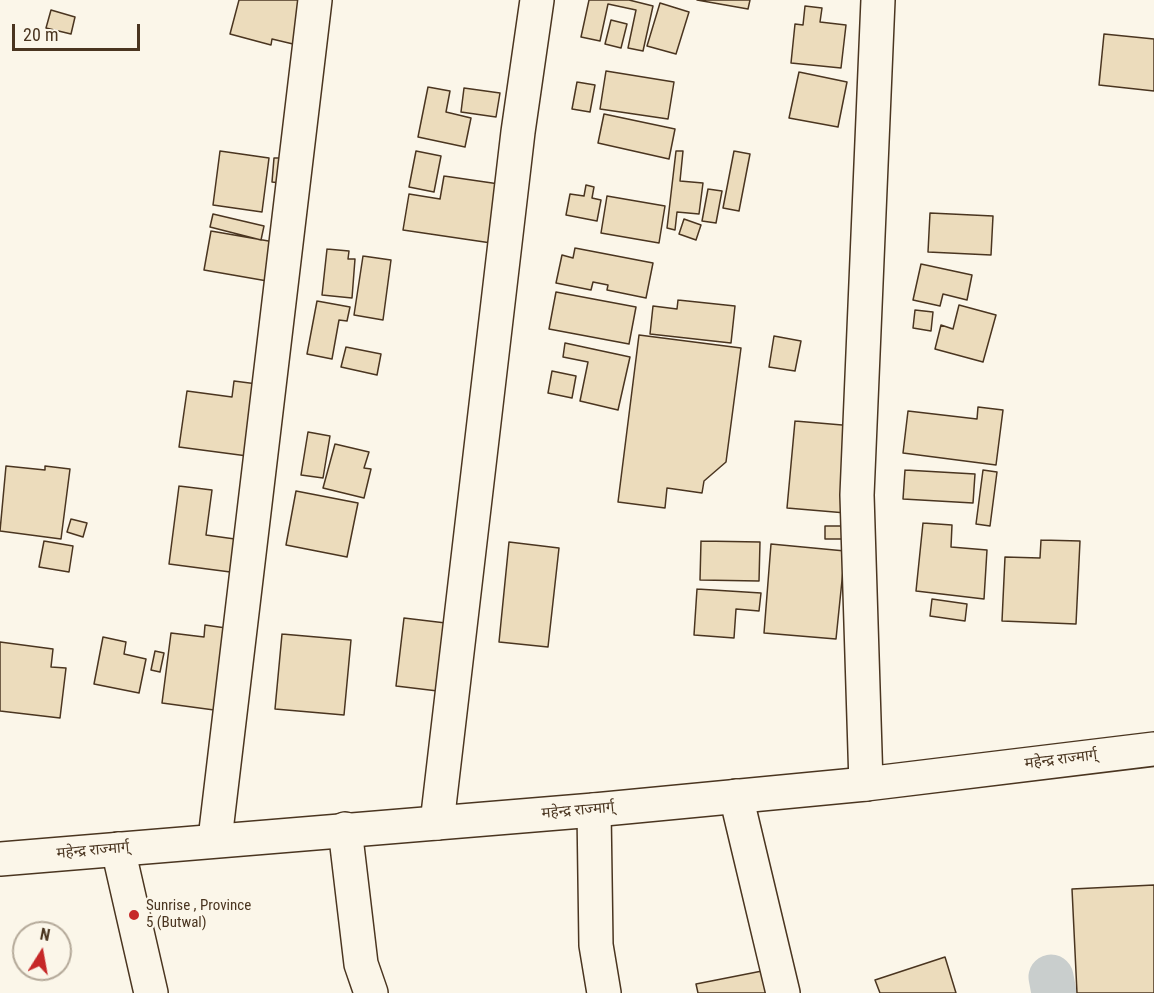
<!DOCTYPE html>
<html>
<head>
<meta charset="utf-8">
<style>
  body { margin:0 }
  #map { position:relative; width:1154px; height:993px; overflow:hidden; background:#fbf6e9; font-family:"Roboto Condensed",sans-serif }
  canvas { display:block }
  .north { position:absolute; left:12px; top:921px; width:60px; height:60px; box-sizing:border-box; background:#fbf6e9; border:2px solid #b4a999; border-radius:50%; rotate:11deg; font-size:16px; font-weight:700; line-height:24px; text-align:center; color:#4a3520 }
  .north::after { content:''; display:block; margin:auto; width:21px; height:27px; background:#c62828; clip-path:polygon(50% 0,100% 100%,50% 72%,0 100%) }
  .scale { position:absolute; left:12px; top:24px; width:128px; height:27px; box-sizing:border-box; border:3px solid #4a3520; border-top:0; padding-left:8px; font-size:18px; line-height:21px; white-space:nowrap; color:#4a3520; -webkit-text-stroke:4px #fbf6e9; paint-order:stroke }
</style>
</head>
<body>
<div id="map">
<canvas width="1154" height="993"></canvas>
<div class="north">N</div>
<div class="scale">20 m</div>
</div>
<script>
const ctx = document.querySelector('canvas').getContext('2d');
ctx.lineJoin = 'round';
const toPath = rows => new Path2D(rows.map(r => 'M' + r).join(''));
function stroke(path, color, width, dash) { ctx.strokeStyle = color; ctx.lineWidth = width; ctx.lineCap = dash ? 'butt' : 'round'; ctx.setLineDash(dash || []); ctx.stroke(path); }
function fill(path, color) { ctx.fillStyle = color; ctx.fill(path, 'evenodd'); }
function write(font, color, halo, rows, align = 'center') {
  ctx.font = font + ' "Roboto Condensed","Noto Sans Devanagari",sans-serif'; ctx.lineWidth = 4.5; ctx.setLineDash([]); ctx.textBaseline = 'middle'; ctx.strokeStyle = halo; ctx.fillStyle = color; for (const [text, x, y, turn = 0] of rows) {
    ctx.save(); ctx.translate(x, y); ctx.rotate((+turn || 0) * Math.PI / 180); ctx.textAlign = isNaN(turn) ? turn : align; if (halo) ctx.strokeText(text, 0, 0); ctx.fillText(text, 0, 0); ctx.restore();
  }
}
stroke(toPath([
  [1051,977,1054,993]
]), '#c9cecd', 45);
const building = toPath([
  [239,0,304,0,293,44,272,39,271,45,230,34,239,0],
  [589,0,629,0,653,6,643,51,628,48,636,10,608,4,600,41,581,37,589,0],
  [697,0,750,0,748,9,697,0],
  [660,3,689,12,676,54,647,46,660,3],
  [805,6,822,8,820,22,846,25,841,68,791,63,795,24,803,25,805,6],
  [51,10,75,17,71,34,46,28,51,10],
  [611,20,627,24,621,48,605,44,611,20],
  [1104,34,1154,39,1154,91,1099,85,1104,34],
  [606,71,674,82,668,119,600,109,606,71],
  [799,72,847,82,838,127,789,118,799,72],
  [577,82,595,85,590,112,572,109,577,82],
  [428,87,450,91,446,112,471,118,465,147,418,137,428,87],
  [464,88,500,93,496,117,461,112,464,88],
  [604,114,675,129,669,159,598,143,604,114],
  [220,151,269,158,262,212,213,205,220,151],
  [416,151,441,156,434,192,409,187,416,151],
  [676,151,683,151,680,181,703,183,699,214,677,212,675,230,667,228,676,151],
  [734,151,750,154,739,211,723,208,734,151],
  [274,158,283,158,280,183,272,182,274,158],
  [444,176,506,185,498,244,403,230,409,194,440,199,444,176],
  [586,185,594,187,592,198,601,200,597,221,566,215,570,194,584,196,586,185],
  [708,189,722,191,716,223,702,221,708,189],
  [607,196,665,206,659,243,601,233,607,196],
  [930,213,993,216,991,255,928,252,930,213],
  [213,214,264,226,261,240,210,227,213,214],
  [684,219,701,225,696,240,679,234,684,219],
  [211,231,280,243,273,282,204,270,211,231],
  [575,248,653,263,646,298,607,290,608,285,593,282,591,290,556,283,562,255,573,258,575,248],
  [327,249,349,251,348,259,355,259,352,298,322,295,327,249],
  [363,256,391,260,383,320,354,315,363,256],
  [921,264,972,275,967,300,943,294,940,306,913,300,921,264],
  [556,292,636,307,629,344,549,329,556,292],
  [678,300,735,306,731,343,650,334,653,306,677,309,678,300],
  [317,301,350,307,347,321,339,320,332,359,307,354,317,301],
  [959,305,996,315,983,362,935,349,941,325,953,329,959,305],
  [915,310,933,312,931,331,913,328,915,310],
  [639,335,741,348,726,462,704,481,702,493,667,488,665,508,618,502,639,335],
  [774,336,801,341,795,371,769,367,774,336],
  [565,343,630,357,618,410,580,401,588,362,563,357,565,343],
  [346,347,381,354,377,375,341,367,346,347],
  [552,371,576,376,572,398,548,393,552,371],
  [234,381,265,385,255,457,179,447,187,391,232,397,234,381],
  [978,407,1003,410,996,465,903,453,908,411,977,419,978,407],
  [795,421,854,426,846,513,787,508,795,421],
  [308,432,330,436,323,478,301,475,308,432],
  [335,444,369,452,364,468,371,469,364,498,323,488,335,444],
  [6,466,45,470,45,466,70,469,61,539,0,531,6,466],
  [905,470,975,474,973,503,903,499,905,470],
  [983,470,997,472,990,526,976,524,983,470],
  [179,486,212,490,206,535,242,540,238,573,169,564,179,486],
  [296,491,358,503,347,557,286,545,296,491],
  [71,519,87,523,83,537,67,532,71,519],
  [923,523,952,525,951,547,987,550,984,599,916,591,923,523],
  [825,526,849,526,849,539,825,539,825,526],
  [1041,540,1080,541,1076,624,1002,621,1005,557,1040,558,1041,540],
  [44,541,73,546,69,572,39,567,44,541],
  [701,541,760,542,759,581,700,580,701,541],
  [509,542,559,548,548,647,499,642,509,542],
  [771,544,845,551,836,639,764,633,771,544],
  [697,589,761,593,759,611,736,609,734,638,694,635,697,589],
  [932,599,967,604,965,621,930,616,932,599],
  [404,618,454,624,446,692,396,686,404,618],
  [205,625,240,630,229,712,162,703,171,633,204,637,205,625],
  [282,634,351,640,344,715,275,709,282,634],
  [103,637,126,642,124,654,146,659,139,693,94,684,103,637],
  [0,642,53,649,51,667,66,668,60,718,0,711,0,642],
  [155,651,164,653,160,672,151,670,155,651],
  [1154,885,1154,993,1077,993,1072,889,1154,885],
  [945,957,956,993,880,993,875,980,945,957],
  [762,971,767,993,698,993,696,984,762,971]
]);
fill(building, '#ecdcbc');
stroke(building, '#4a3520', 1.5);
const minor = toPath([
  [866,784,857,495,878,0],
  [736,796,783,993],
  [594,810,596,945,604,993],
  [437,823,518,132,537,0],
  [345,829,361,964,371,993],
  [215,839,315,0],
  [118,849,151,993]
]);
const trunk = toPath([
  [0,859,594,810,866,784,1154,749]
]);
stroke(minor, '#4a3520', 36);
stroke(trunk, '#4a3520', 36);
stroke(minor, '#fbf6e9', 33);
stroke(trunk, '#fbf6e9', 33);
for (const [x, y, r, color] of [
  [134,915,6,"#c62828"]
]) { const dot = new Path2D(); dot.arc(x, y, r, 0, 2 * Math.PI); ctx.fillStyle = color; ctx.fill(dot); stroke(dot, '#fbf6e9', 2); }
write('15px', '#4a3520', '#fbf6e9', [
  ["महेन्द्र राज्मार्ग्",1061,760,-7],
  ["महेन्द्र राज्मार्ग्",578,811,-5],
  ["महेन्द्र राज्मार्ग्",93,851,-5]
]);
write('15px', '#4a3520', '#fbf6e9', [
  ["Sunrise , Province",146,906],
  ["5 (Butwal)",146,923]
], 'left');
</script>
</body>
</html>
